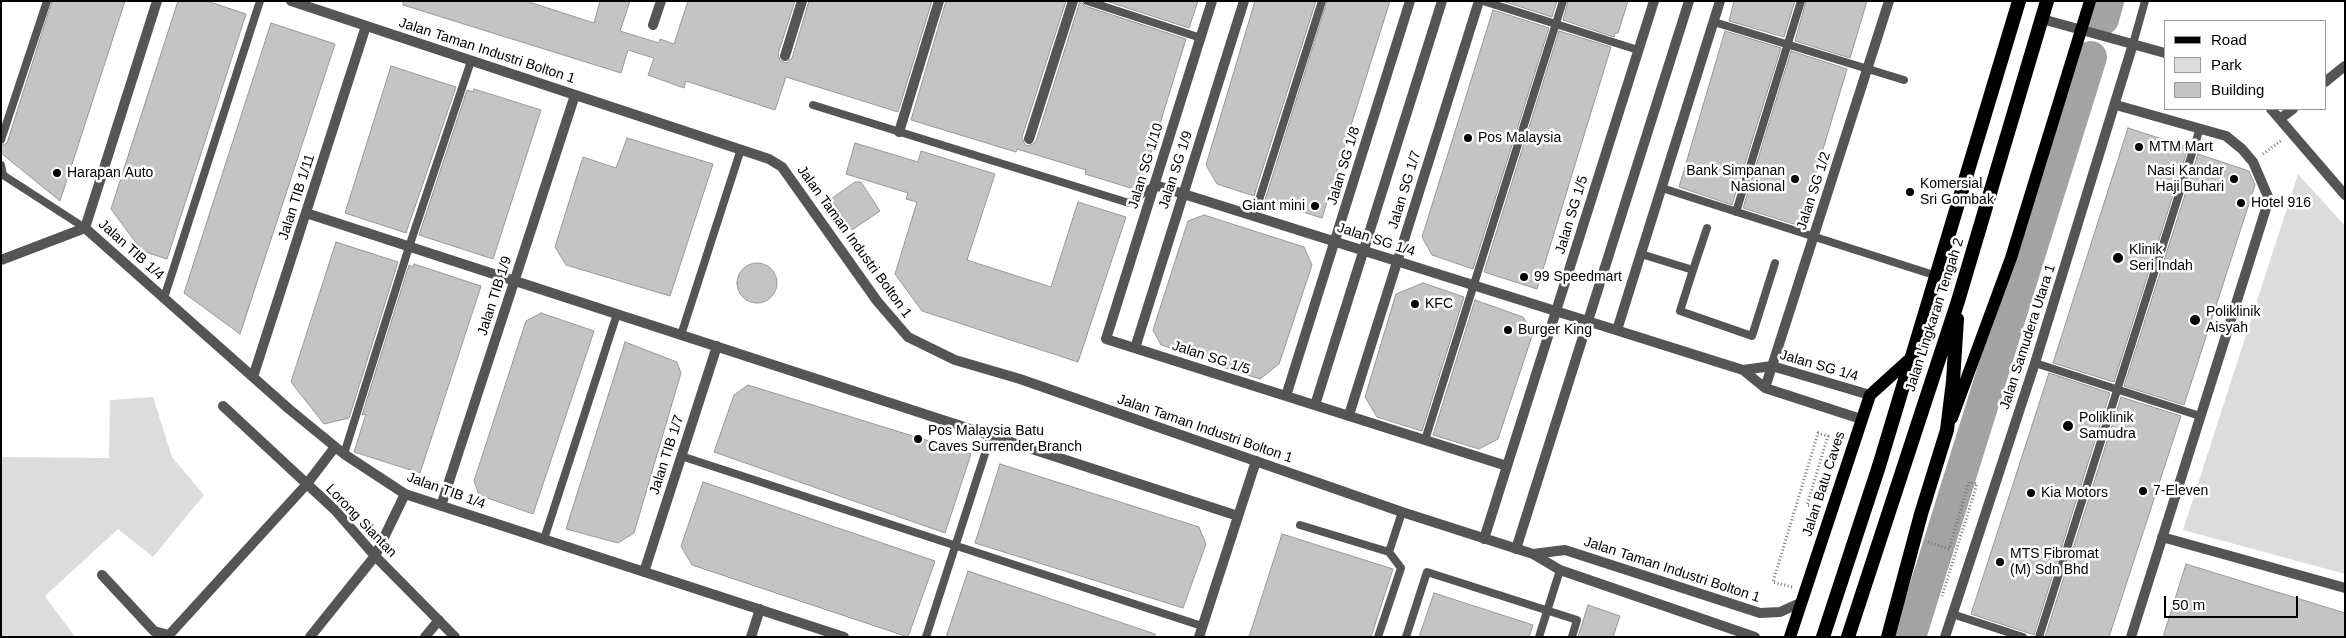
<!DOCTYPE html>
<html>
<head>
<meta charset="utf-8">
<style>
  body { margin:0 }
  #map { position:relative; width:2346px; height:638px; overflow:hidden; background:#fff; font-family:Arial,sans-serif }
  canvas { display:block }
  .frame { position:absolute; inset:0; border:2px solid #000; pointer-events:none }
  .legend { position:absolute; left:2164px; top:20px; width:162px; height:90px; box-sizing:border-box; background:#fff; border:1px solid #999; margin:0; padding:6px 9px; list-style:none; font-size:15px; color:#000 }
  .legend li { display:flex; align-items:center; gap:10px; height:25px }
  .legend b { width:25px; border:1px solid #999 }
  .scale { position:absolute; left:2164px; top:596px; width:134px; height:22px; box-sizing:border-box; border:2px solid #000; border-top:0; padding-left:6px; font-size:15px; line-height:18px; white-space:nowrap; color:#000; -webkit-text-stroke:4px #fff; paint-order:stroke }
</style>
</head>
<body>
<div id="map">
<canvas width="2346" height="638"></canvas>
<div class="frame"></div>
<ul class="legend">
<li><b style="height:6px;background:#000"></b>Road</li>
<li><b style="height:14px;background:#dcdcdc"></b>Park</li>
<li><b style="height:14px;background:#c4c4c4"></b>Building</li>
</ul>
<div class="scale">50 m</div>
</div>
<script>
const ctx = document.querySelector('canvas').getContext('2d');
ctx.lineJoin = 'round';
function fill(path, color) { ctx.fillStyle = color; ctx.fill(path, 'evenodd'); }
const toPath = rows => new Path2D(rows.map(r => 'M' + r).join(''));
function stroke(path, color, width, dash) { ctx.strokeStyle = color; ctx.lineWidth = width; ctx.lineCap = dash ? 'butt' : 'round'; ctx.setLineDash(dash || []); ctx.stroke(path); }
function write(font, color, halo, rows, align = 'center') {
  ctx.font = font + ' Arial,sans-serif'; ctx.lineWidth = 5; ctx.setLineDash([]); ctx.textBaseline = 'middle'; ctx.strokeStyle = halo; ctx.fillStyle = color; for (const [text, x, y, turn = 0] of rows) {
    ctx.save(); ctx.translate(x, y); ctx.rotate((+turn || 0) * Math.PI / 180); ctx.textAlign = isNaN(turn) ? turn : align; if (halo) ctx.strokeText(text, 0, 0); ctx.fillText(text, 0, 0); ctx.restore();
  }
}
fill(toPath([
  [2298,174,2345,226,2345,574,2183,530],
  [153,397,172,457,204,495,153,557,118,529,45,596,75,637,1,637,1,457,109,458,110,400]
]), '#dcdcdc');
stroke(toPath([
  [2103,19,2108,1],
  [1910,637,2091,57]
]), '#a3a3a3', 32);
const building = toPath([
  [52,1,125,1,60,201,1,153,1,146,7,143,52,1],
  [178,1,207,1,246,14,167,259,142,251,111,209,178,1],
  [403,1,526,1,594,23,600,1,630,1,620,31,659,43,660,39,674,44,688,1,795,1,778,54,780,60,786,63,792,58,809,1,932,1,898,112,786,77,775,110,686,81,684,88,648,75,654,58,628,50,621,73,403,5,403,1],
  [946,1,1066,1,1022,137,1024,143,1027,146,1033,144,1036,141,1080,1,1085,6,1186,39,1140,189,1137,190,1085,174,1086,170,1017,149,1016,152,911,120,946,1],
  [1106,1,1198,1,1189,28,1106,1],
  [1255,1,1316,1,1254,196,1217,184,1206,165,1255,1],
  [1327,1,1390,1,1322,218,1265,200,1327,1],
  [1502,1,1557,1,1552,17,1502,1],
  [1568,1,1628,1,1618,33,1615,33,1614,37,1563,20,1568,1],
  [1734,1,1795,1,1784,37,1729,21,1734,1],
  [1806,1,1867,1,1850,58,1795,41,1806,1],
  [1493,10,1549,28,1473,269,1432,255,1422,237,1493,10],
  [271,23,335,44,240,334,184,293,271,23],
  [1559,31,1611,47,1537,289,1484,272,1559,31],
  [1725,31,1781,48,1732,205,1679,187,1725,31],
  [1791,51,1847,69,1800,226,1743,208,1791,51],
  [391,66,456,87,406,233,345,213,391,66],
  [474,89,541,110,493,259,419,235,467,90,473,92,474,89],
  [2128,128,2184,146,2183,149,2187,151,2114,382,2053,363,2128,128],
  [627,138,713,164,670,296,566,265,555,247,583,157,616,168,627,138],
  [855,143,918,162,921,151,995,174,967,260,1051,287,1078,202,1126,217,1078,362,922,311,895,274,917,202,906,199,908,193,846,174,855,143],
  [2198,154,2249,171,2255,185,2184,405,2124,386,2198,154],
  [855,182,861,182,880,211,852,230,831,199,855,182],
  [1204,215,1304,247,1312,265,1279,364,1260,379,1216,365,1217,362,1161,345,1153,330,1188,221,1204,215],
  [336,242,398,262,349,418,324,424,291,382,336,242],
  '737 283a20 20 0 1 1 40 0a20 20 0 1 1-40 0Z',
  [414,264,481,286,420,473,354,452,366,414,362,415,409,265,413,267,414,264],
  [1423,283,1464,297,1422,431,1377,417,1365,397,1396,294,1423,283],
  [1475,300,1523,317,1533,333,1498,439,1479,449,1433,435,1475,300],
  [541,313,594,331,533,514,479,495,474,481,526,321,541,313],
  [625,342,677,362,681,373,634,533,618,543,566,529,625,342],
  [2049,373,2110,393,2034,635,1971,614,2049,373],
  [748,385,971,454,945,533,714,452,734,395,748,385],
  [2121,397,2181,416,2109,637,2045,637,2121,397],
  [1000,464,1199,527,1206,544,1183,608,975,543,1000,464],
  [703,482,935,561,908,637,692,565,681,546,703,482],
  [1282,534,1393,569,1371,637,1249,637,1282,534],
  [2186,564,2345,613,2345,637,2163,637,2186,564],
  [968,571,1155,634,1155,637,946,637,968,571],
  [1434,593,1533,625,1529,637,1419,637,1434,593],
  [1588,605,1620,616,1613,637,1578,637,1588,605]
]);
fill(building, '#c4c4c4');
stroke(building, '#999', 1);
stroke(toPath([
  [2263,154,2282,140],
  [1928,542,1949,549,1969,482,1977,484,1942,596],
  [1792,587,1773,582,1818,433,1828,436,1807,505,1817,508]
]), '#777', 3, [1, 2.5]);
stroke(toPath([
  [1087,1,1201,38],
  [1483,1,1638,50],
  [1714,22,1904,80],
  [2133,44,2145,1],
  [813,105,1129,203,1155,185],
  [1,140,47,1],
  [1,165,3,175,85,228],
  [1662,188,1937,276],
  [1736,212,1801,1],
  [1254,216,1322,1],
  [1641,254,1693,270,1707,228],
  [1693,270,1680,311,1752,336,1775,263],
  [164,298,260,1],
  [681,335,741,149],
  [2035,363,2200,416],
  [1425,440,1563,1],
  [344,454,409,247,471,61],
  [681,456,1202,626],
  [1300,525,1389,552],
  [544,539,617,314],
  [1952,614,2023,637],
  [926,637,991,435],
  [1378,637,1401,568,1389,552,1402,512],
  [1406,637,1427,572,1577,620,1572,637],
  [1539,637,1560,570],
  [2039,637,2200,128]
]), '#555', 8);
stroke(toPath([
  [1212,1,1106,339,1507,466],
  [2042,19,2165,53],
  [653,25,661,1],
  [785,56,802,1],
  [2325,82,2345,66],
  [2116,105,2226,136,2242,149,2253,162,2269,199,2131,637],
  [2271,109,2345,195],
  [2281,118,2293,109],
  [899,132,939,1],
  [1029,139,1073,1],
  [1155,185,1743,370,1772,366,1870,395],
  [306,213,1238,516],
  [85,228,289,409,344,454,405,494,844,637],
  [85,228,157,1],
  [1,260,85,228],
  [1617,330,1720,1],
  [1135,348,1244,1],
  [1743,370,1765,388,1861,419],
  [253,377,366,26],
  [1765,388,1889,1],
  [1286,396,1410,1],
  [1315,405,1442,1],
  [223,406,335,510,375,556,455,637],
  [1349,415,1479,1],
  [441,506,575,95],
  [2162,537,2345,588],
  [1484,539,1654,1],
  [1516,549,1689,1],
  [644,572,717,346],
  [102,575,154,631,169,635,306,485,335,447],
  [310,637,375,556,405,494],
  [425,637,439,620],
  [751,637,760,609],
  [1199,637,1256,461],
  [1945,637,2035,363,2133,44]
]), '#555', 10);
stroke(toPath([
  [291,1,769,159,782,167,877,301,908,337,955,360,1020,379,1402,512,1533,554,1560,570,1755,637],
  [1533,554,1565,550,1760,613,1780,612,1800,603]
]), '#555', 10);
stroke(toPath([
  [1952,418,2011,258,2090,1],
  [1790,637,1870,395,1912,357]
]), '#000', 12);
stroke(toPath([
  [1823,637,1879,466,2019,1],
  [1848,637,1958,301,2047,1],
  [1888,637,1921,514,1947,430,1953,381,1957,319]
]), '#000', 14);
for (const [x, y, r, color] of [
  [1468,138,5,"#000"],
  [2139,147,5,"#000"],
  [57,173,5,"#000"],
  [1795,179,5,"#000"],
  [2234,179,5,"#000"],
  [1910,192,5,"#000"],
  [2241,203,5,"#000"],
  [1315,206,5,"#000"],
  [2118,258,6,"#000"],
  [1524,277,5,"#000"],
  [1415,304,5,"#000"],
  [2195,320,6,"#000"],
  [1508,330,5,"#000"],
  [2068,426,6,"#000"],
  [918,439,5,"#000"],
  [2143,491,5,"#000"],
  [2031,493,5,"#000"],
  [2000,562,5,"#000"]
]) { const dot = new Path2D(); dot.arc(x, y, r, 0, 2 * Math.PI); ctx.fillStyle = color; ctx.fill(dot); stroke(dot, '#fff', 2); }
write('14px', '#000', '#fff', [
  ["Jalan Taman Industri Bolton 1",487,51,18],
  ["Jalan SG 1/10",1146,166,-73],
  ["Jalan SG 1/8",1344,166,-73],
  ["Jalan SG 1/9",1176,170,-72],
  ["Jalan SG 1/7",1405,190,-73],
  ["Jalan SG 1/2",1814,191,-72],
  ["Jalan TIB 1/11",297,197,-72],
  ["Jalan SG 1/5",1572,215,-73],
  ["Jalan SG 1/4",1376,240,18],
  ["Jalan Taman Industri Bolton 1",854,242,54],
  ["Jalan TIB 1/4",131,250,42],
  ["Jalan TIB 1/9",495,296,-72],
  ["Jalan Lingkaran Tengah 2",1935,315,-72],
  ["Jalan Samudera Utara 1",2028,337,-72],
  ["Jalan SG 1/5",1211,358,18],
  ["Jalan SG 1/4",1819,366,16],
  ["Jalan Taman Industri Bolton 1",1205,429,19],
  ["Jalan TIB 1/7",667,455,-72],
  ["Jalan Batu Caves",1824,484,-72],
  ["Jalan TIB 1/4",446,491,20],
  ["Lorong Siantan",361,521,46],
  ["Jalan Taman Industri Bolton 1",1672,570,18]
]);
write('14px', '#000', '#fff', [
  ["Pos Malaysia",1478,138],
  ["MTM Mart",2149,147],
  ["Bank Simpanan",1785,171,"right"],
  ["Nasional",1785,187,"right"],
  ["Nasi Kandar",2224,171,"right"],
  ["Haji Buhari",2224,187,"right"],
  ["Harapan Auto",67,173],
  ["Komersial",1920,184],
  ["Sri Gombak",1920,200],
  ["Hotel 916",2251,203],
  ["Giant mini",1305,206,"right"],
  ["Klinik",2129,250],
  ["Seri Indah",2129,266],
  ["99 Speedmart",1534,277],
  ["KFC",1425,304],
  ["Poliklinik",2206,312],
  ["Aisyah",2206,328],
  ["Burger King",1518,330],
  ["Poliklinik",2079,418],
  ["Samudra",2079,434],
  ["Pos Malaysia Batu",928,431],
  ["Caves Surrender Branch",928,447],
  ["7-Eleven",2153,491],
  ["Kia Motors",2041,493],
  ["MTS Fibromat",2010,554],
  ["(M) Sdn Bhd",2010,570]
], 'left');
</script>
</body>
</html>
